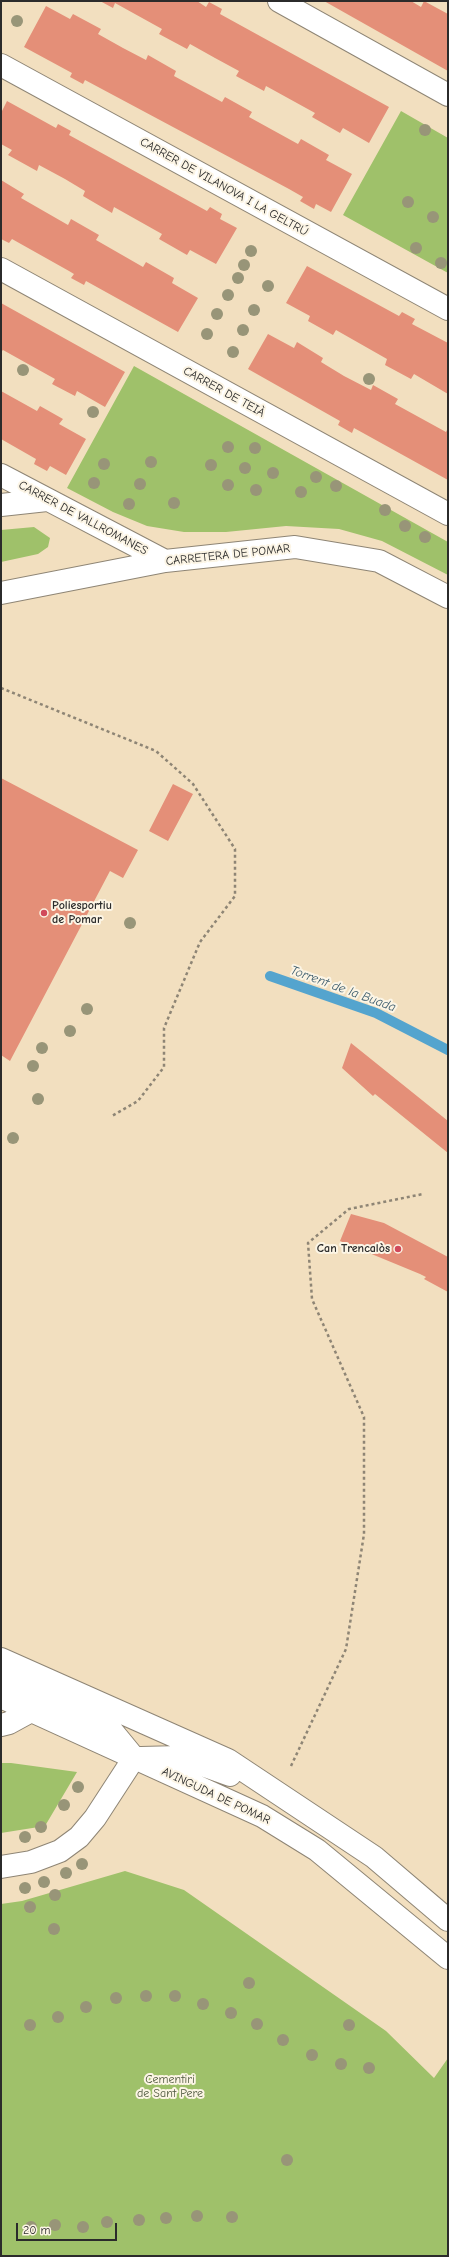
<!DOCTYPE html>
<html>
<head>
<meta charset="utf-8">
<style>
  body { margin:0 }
  #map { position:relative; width:449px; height:2257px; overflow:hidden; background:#f2dfbf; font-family:"Comic Neue",sans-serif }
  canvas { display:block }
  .frame { position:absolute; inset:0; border:2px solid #2b2b2b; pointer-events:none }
  .scale { position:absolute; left:16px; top:2223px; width:101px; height:18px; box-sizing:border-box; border:2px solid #2b2b2b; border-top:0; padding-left:5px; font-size:12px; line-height:14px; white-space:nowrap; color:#2b2b2b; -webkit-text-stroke:3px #fcf5e5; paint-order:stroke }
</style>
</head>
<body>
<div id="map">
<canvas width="449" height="2257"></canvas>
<div class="frame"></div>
<div class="scale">20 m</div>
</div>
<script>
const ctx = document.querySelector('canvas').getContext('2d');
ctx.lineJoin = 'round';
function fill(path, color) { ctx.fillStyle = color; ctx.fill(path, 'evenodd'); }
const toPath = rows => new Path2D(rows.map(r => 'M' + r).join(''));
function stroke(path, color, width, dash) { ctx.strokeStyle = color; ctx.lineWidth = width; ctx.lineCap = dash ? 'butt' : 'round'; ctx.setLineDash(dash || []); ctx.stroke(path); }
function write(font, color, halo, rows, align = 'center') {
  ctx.font = font + ' "Comic Neue",sans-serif'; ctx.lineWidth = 4; ctx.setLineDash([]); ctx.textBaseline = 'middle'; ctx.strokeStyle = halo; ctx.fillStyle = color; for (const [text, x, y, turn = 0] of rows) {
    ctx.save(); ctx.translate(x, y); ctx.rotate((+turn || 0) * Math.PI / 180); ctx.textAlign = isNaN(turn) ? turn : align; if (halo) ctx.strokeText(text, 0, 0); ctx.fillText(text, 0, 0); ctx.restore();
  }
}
fill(toPath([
  [401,111,448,138,448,273,343,215],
  [134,366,448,542,448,575,382,541,339,529,286,526,226,532,184,532,147,526,113,512,67,488],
  [34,527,50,538,48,547,38,554,1,562,1,530],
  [1,1763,11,1763,77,1772,45,1826,1,1833],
  [125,1871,184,1890,386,2031,434,2078,448,2058,448,2256,1,2256,1,1904,22,1901]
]), '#9fc16a');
stroke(toPath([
  [270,976,376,1013,448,1050]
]), '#54a4ce', 10);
fill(toPath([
  [100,1,197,1,206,7,209,2,222,9,220,14,389,107,369,143,343,128,340,133,312,117,315,113,266,86,264,91,236,76,239,71,215,58,190,44,187,49,159,34,162,29,115,3,113,8],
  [324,1,411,1,421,7,424,1,448,14,448,71],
  [46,6,70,19,73,14,101,29,98,34,123,48,146,60,148,55,176,71,174,76,222,102,225,97,252,112,249,117,298,144,301,139,329,155,326,160,352,174,331,212,316,204,314,209,300,201,303,197,289,189,85,80,83,84,70,77,72,73,24,47],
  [7,101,56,128,58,124,71,131,69,135,207,211,210,207,222,214,220,219,237,228,216,264,190,250,187,255,159,239,162,234,114,207,112,213,83,196,85,191,65,179,39,165,37,171,8,155,12,150,1,144,1,113],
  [1,180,24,194,21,198,68,225,71,219,99,235,96,240,143,267,146,262,174,278,172,283,198,298,178,332,86,281,84,285,71,278,74,274,69,271,12,239,9,243,1,239],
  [307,266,399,316,402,312,415,319,412,324,448,343,448,394,414,374,411,379,385,365,387,359,336,330,333,335,308,321,310,316,286,303],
  [1,303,125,372,105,407,77,391,75,396,52,384,55,379,3,350,1,352],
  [268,334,294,348,297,342,323,358,321,362,344,376,371,390,373,385,398,399,395,404,446,432,448,428,448,480,354,428,352,433,338,425,340,421,248,369],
  [1,391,37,411,40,406,63,419,59,424,86,439,66,475,50,466,47,471,34,464,36,459,1,439],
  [1,778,138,850,123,878,110,871,10,1061,1,1055],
  [173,784,193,794,168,841,149,831],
  [351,1043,448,1121,448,1153,375,1094,373,1096,342,1068],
  [351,1214,384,1223,448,1257,448,1292,424,1279,426,1277,420,1274,340,1241]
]), '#e48f78');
const minor = toPath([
  [279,1,448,95],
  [1,65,448,309],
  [1,269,448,514],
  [1,475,165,561],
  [1,505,47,500],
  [1,593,165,561,295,547,379,561,448,597],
  [1,1659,228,1760,374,1857,448,1920],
  [1,1680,108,1726,131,1754],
  [1,1697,262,1816,317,1850,448,1958],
  [1,1725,9,1723,31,1711],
  [141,1758,180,1757,230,1775],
  [1,1867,31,1862,60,1851,79,1837,95,1818,134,1758]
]);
stroke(minor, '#8e8575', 24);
stroke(toPath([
  [1,688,156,751,193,784,235,849,235,896,200,942,164,1028,164,1067,138,1101,112,1116],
  [291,1766,346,1649,364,1534,364,1417,312,1299,308,1243,349,1209,423,1194]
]), '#8e8575', 2.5, [3, 3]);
stroke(minor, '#fff', 22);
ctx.fillStyle = '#989578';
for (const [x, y] of [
  [17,21],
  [425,130],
  [408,202],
  [433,217],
  [416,248],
  [251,251],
  [441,263],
  [244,265],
  [238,278],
  [268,286],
  [228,295],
  [254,310],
  [217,314],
  [243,330],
  [207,334],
  [233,352],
  [23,370],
  [369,379],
  [93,412],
  [228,447],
  [255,448],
  [151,462],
  [104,464],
  [211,465],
  [245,468],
  [273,473],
  [316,477],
  [94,483],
  [140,484],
  [228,485],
  [336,486],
  [256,490],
  [301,492],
  [174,503],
  [129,504],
  [385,510],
  [405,526],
  [425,537],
  [130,923],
  [87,1009],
  [70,1031],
  [42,1048],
  [33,1066],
  [38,1099],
  [13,1138],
  [78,1787],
  [64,1805],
  [41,1827],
  [25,1837],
  [82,1864],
  [66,1873],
  [44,1882],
  [25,1888],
  [55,1895],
  [30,1907],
  [54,1929],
  [249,1983],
  [146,1996],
  [175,1996],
  [116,1998],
  [203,2004],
  [86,2007],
  [231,2013],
  [58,2017],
  [257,2024],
  [30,2025],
  [349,2025],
  [283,2040],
  [312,2055],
  [341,2064],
  [369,2068],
  [287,2160],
  [197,2216],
  [232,2217],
  [166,2218],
  [139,2220],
  [107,2222],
  [55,2225],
  [31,2227],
  [83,2227]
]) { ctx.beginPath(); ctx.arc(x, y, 6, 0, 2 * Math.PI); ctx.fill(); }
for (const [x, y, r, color] of [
  [44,913,4,"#d1495b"],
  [398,1249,4,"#d1495b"]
]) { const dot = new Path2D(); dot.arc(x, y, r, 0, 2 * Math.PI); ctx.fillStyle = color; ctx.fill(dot); stroke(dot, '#fcf5e5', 1.5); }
write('12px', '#2b2b2b', '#fcf5e5', [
  ["CARRER DE VILANOVA I LA GELTRÚ",224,187,29],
  ["CARRER DE TEIÀ",224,392,29],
  ["CARRER DE VALLROMANES",83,518,28],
  ["CARRETERA DE POMAR",228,555,-6],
  ["AVINGUDA DE POMAR",216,1796,25]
]);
write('bold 12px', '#2b2b2b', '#fcf5e5', [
  ["Poliesportiu",52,906],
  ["de Pomar",52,920],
  ["Can Trencalòs",390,1249,"right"]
], 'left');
write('12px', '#4e583e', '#fcf5e5', [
  ["Cementiri",170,2080],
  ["de Sant Pere",170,2094]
]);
write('italic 13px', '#3b5b6c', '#fcf5e5', [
  ["Torrent de la Buada",343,989,20]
]);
</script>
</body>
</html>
